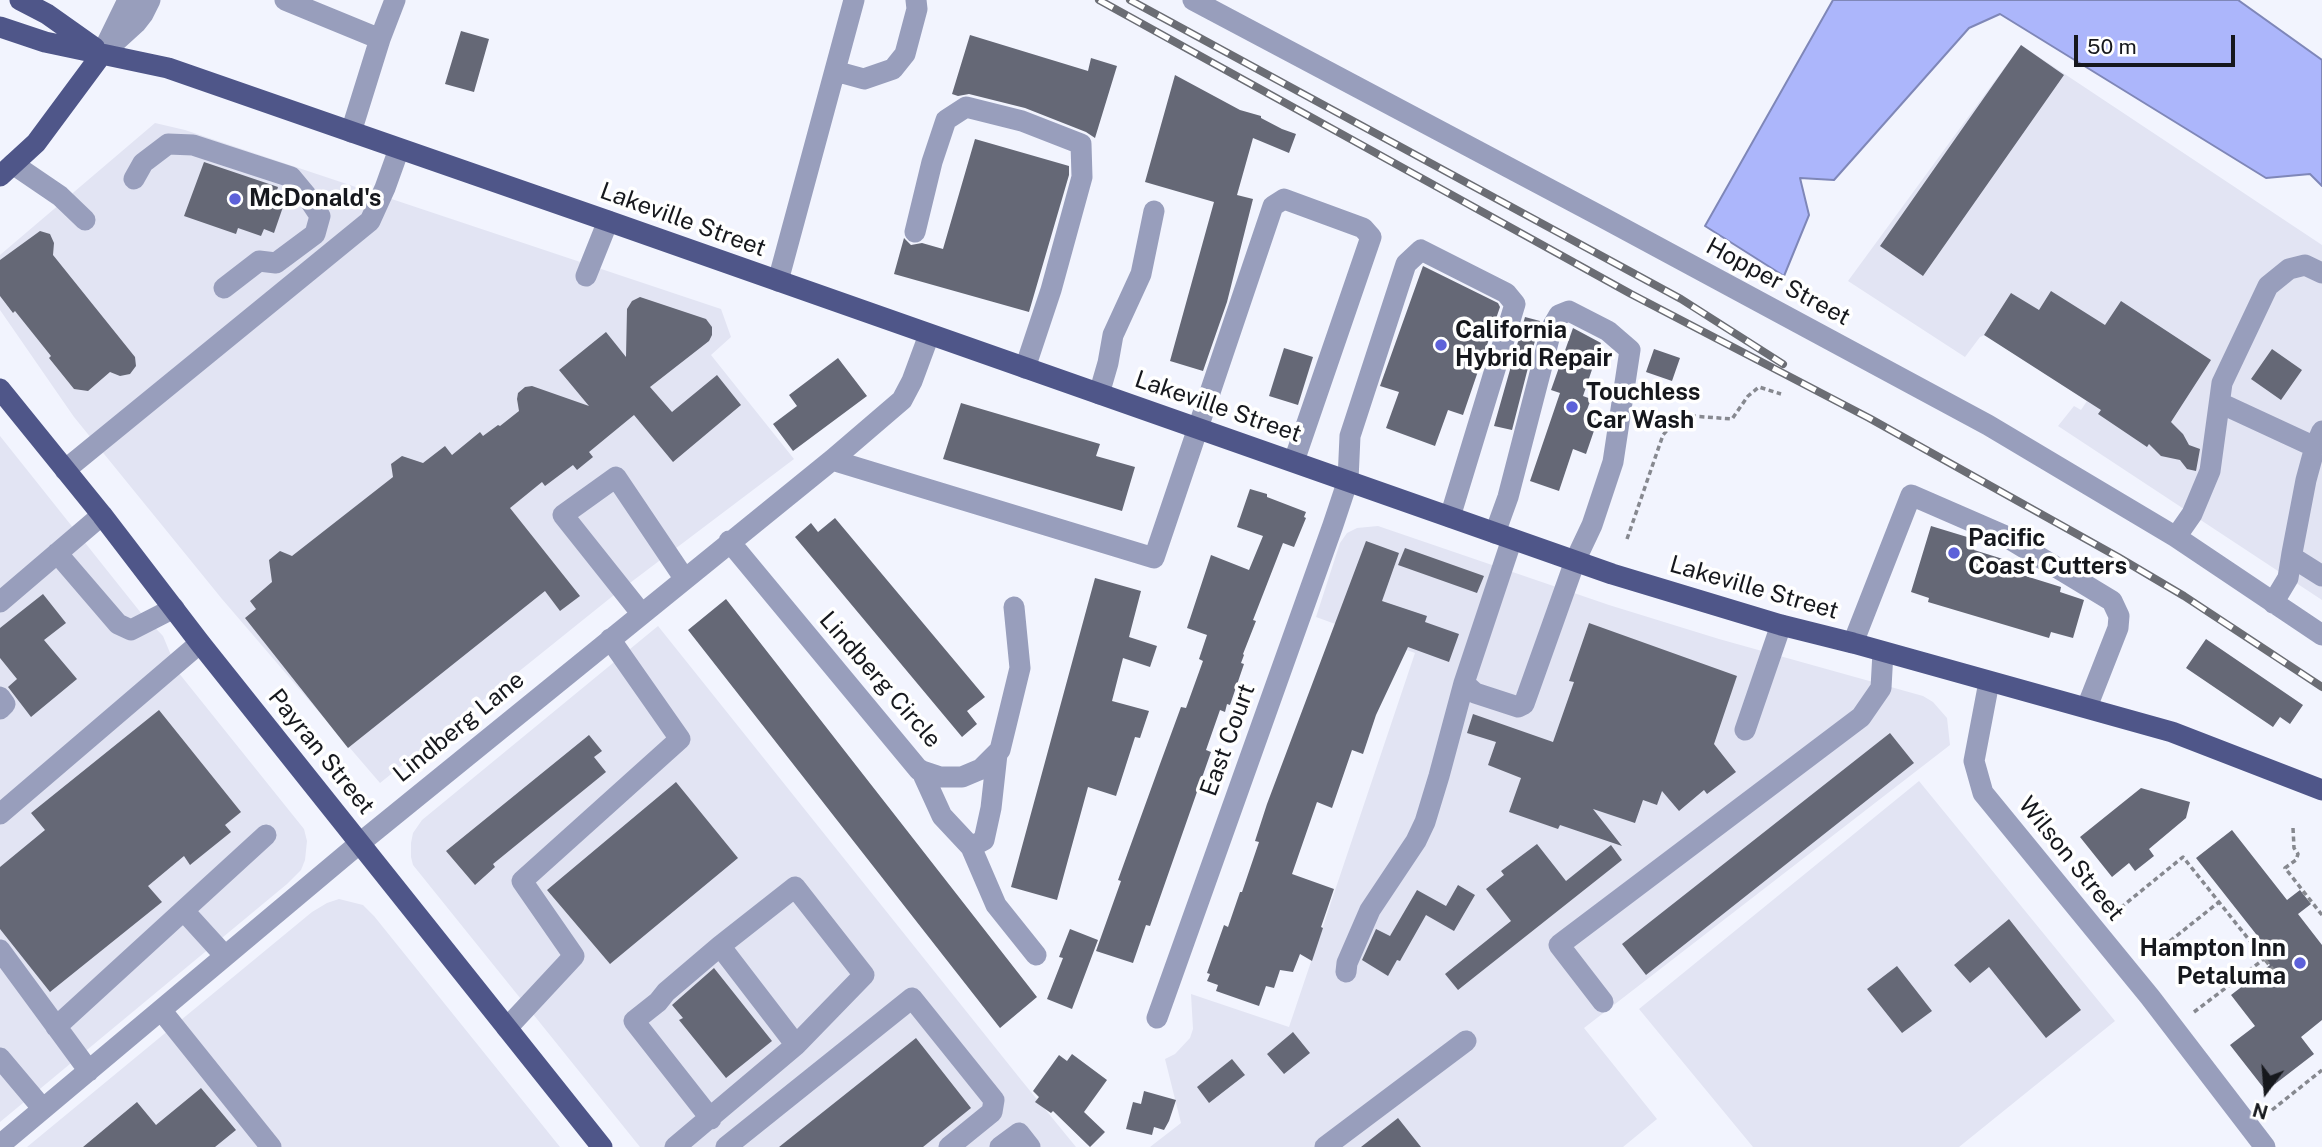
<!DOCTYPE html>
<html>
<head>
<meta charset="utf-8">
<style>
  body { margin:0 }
  #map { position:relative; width:2322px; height:1147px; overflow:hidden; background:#f2f4fe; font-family:"Public Sans",sans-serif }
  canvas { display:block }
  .north { position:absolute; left:2231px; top:1056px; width:70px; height:70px; -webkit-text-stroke:5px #fff; paint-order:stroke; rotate:196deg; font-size:19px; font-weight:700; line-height:28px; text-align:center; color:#16181d }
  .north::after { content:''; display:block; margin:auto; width:24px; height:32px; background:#16181d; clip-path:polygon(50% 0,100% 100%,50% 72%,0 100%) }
  .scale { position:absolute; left:2074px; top:35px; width:161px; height:32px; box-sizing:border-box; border:4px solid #16181d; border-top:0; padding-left:9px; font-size:21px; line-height:24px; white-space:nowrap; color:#16181d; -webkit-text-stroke:5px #fff; paint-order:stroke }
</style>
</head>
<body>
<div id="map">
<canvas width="2322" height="1147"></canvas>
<div class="north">N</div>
<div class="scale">50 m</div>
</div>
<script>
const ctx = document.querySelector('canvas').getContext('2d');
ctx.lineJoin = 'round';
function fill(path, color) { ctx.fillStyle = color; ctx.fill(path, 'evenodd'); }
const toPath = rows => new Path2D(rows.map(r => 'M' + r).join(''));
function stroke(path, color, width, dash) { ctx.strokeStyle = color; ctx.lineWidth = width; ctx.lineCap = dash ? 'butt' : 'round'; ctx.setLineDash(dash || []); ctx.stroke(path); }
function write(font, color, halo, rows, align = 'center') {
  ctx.font = font + ' "Public Sans",sans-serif'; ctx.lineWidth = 7; ctx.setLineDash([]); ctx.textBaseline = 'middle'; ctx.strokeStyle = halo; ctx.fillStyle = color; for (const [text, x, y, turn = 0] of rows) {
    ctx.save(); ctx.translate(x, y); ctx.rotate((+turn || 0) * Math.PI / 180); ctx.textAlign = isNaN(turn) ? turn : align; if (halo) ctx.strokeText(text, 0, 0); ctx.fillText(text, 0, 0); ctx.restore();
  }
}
fill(toPath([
  [2021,45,2322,245,2322,600,2058,426,2074,406,2081,410,2087,401,1985,335,1980,337,1965,357,1848,281],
  [155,123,185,130,721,309,731,337,711,355,794,459,614,595,380,783,222,599,74,417,0,310,0,255],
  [0,436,141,613,163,636,178,672,304,829,307,841,305,860,301,870,287,884,0,1122],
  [1378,526,1609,605,1719,639,1923,696,1933,702,1947,718,1950,745,1584,1028,1657,1119,1623,1147,1150,1147,1181,1123,1165,1059,1175,1054,1190,1038,1193,1029,1191,994,1289,1027,1415,653,1316,617,1340,543,1347,533,1357,528],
  [658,626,1022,1081,1076,1147,640,1147,413,865,411,857,411,843,413,833,422,820],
  [1919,781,2115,1021,1959,1147,1753,1147,1639,1009],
  [339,899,363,905,374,916,560,1147,27,1147,312,912,327,903]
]), '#e2e4f3');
const water = toPath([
  [1833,0,2238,0,2322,60,2322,186,2310,174,2266,178,2000,14,1969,28,1834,180,1800,178,1809,215,1784,276,1705,226,1833,0]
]);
fill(water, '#acb6fb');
stroke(water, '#7f87b8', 2);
fill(toPath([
  [461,31,489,39,474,92,445,84],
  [970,35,1088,71,1091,58,1117,66,1095,138,1086,132,1025,108,969,94,958,96,952,94],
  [2021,45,2064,75,1923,276,1880,246],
  [1175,75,1240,110,1261,116,1261,118,1282,129,1296,134,1289,153,1253,138,1237,195,1253,199,1227,302,1203,371,1170,361,1214,202,1145,182],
  [975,139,1069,166,1069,175,1029,312,894,274,904,238,911,245,922,243,943,249],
  [204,162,278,187,275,197,285,201,274,233,264,229,261,236,238,228,236,234,184,216],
  [40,231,50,234,54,243,53,255,135,357,136,366,130,374,120,376,110,372,88,391,74,389,49,358,51,356,15,311,13,313,0,296,0,260],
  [1423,266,1498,303,1500,307,1463,415,1448,410,1435,446,1386,428,1399,392,1380,386],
  [2051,291,2105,325,2121,301,2211,360,2171,422,2183,434,2189,445,2200,449,2196,471,2187,469,2180,460,2161,456,2149,444,2147,447,2098,414,2101,410,1984,335,2011,293,2039,310],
  [640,297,706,319,712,327,712,335,709,341,650,387,672,412,717,375,741,405,673,462,634,415,589,452,593,457,577,470,573,465,545,486,542,482,510,508,580,596,560,611,545,591,348,748,245,618,256,609,250,601,272,582,269,560,280,551,292,556,393,477,391,464,402,456,423,463,445,446,452,455,480,432,483,436,498,425,500,426,519,411,517,399,518,393,525,387,532,386,589,406,559,370,606,332,626,357,627,309,632,301],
  [1525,317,1540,321,1512,430,1494,426],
  [1573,328,1601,343,1583,396,1591,399,1585,415,1598,419,1586,454,1573,449,1559,491,1530,481,1560,393,1551,390],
  [1284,348,1313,357,1298,405,1269,396],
  [1654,349,1680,358,1672,381,1646,372],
  [2272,349,2302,370,2281,400,2251,379],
  [838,358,867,396,793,451,773,424,797,406,789,395],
  [961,403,1100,444,1096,456,1135,467,1122,511,943,459],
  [1250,489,1267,494,1267,497,1306,512,1304,517,1306,518,1294,547,1283,543,1253,620,1256,621,1243,654,1244,655,1241,663,1244,664,1230,705,1227,704,1225,712,1220,710,1206,750,1211,752,1150,926,1146,925,1133,963,1096,951,1121,881,1118,880,1160,764,1181,707,1186,708,1203,661,1199,659,1207,635,1187,628,1211,555,1249,570,1263,536,1237,527],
  [835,518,985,697,967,711,977,724,962,737,795,537,811,523,818,532],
  [1931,526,1977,540,1974,550,2019,564,2016,573,2061,587,2060,592,2084,600,2073,638,2051,632,2049,638,1928,602,1929,598,1911,592],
  [1366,541,1399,553,1382,601,1427,616,1425,622,1459,634,1449,662,1408,647,1376,715,1363,754,1352,750,1332,808,1317,802,1292,874,1334,889,1321,927,1323,928,1312,961,1300,954,1293,972,1280,970,1274,988,1266,986,1259,1006,1216,991,1218,985,1207,981,1210,974,1207,973,1224,925,1228,927,1240,892,1242,892,1259,842,1255,841,1267,804],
  [1405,548,1484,576,1477,593,1398,565],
  [1095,578,1141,591,1129,637,1157,646,1150,667,1123,658,1112,701,1149,711,1140,738,1135,737,1116,796,1088,787,1057,900,1011,887],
  [43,594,66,623,44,640,77,679,31,717,8,687,17,679,0,658,0,628],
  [726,599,1037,997,1000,1028,688,630],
  [1589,623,1737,676,1714,744,1736,772,1707,794,1704,790,1679,811,1662,791,1657,805,1643,800,1635,823,1593,809,1622,846,1560,825,1558,829,1509,812,1521,778,1488,765,1496,742,1467,733,1473,714,1553,742,1574,682,1569,681],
  [2206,639,2303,705,2290,724,2280,717,2273,727,2186,668],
  [159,710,241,812,225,825,231,832,190,865,184,856,148,886,162,902,50,992,0,929,0,867,45,830,31,813],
  [1890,733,1914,763,1646,975,1622,944],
  [589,735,602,751,594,757,606,772,493,864,495,867,475,885,446,851],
  [676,782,738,858,610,964,547,890],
  [2141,788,2190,802,2186,818,2149,849,2154,856,2135,871,2129,863,2112,877,2080,837],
  [2232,830,2287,900,2300,890,2311,904,2298,914,2322,945,2322,1020,2301,1037,2314,1054,2266,1091,2230,1045,2255,1026,2231,995,2270,965,2260,953,2267,948,2196,858],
  [1537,844,1566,881,1611,845,1622,860,1458,990,1445,974,1511,921,1486,889,1504,875,1501,871],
  [1458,885,1475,895,1454,931,1426,915,1400,961,1397,960,1388,976,1362,960,1376,929,1390,936,1417,890,1446,906],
  [2009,919,2081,1010,2046,1038,1989,967,1970,983,1954,965],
  [1070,929,1098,940,1072,1009,1047,999,1063,958,1059,957],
  [1897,966,1932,1011,1902,1033,1867,989],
  [714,968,772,1041,726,1078,679,1020,683,1018,672,1005],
  [1293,1032,1310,1053,1284,1074,1267,1054],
  [916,1038,971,1108,923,1147,779,1147],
  [1072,1054,1107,1080,1084,1112,1105,1132,1090,1147,1053,1111,1051,1113,1035,1102,1039,1097,1033,1091,1059,1055,1067,1061],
  [1232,1059,1245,1075,1209,1103,1197,1087],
  [201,1088,236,1130,215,1147,83,1147,137,1102,156,1125],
  [1144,1091,1176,1100,1169,1121,1164,1130,1154,1127,1152,1135,1126,1129,1133,1102,1141,1104],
  [1398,1118,1421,1147,1361,1147]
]), '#656876');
stroke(toPath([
  [1627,539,1663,435,1670,427,1680,420,1692,416,1732,419,1748,396,1759,387,1781,394],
  [2293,828,2294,848,2298,854,2296,860,2285,868,2322,915],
  [2114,913,2183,857,2278,976],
  [2150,957,2219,902],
  [2194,1012,2264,959],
  [2272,1110,2322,1070]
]), '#86888f', 3.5, [5, 3.5]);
stroke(toPath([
  [285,0,380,39],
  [1193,0,1602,217,1988,425,2176,537,2322,635],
  [106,45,128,0],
  [102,54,136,23,143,14,150,0],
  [835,71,864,79,893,69,905,54,917,9,916,0],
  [351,132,380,39,395,0],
  [13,164,60,196,85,220],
  [134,179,143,163,168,144,193,145,291,177,306,195,320,216,315,234,276,263,259,261,224,288],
  [915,232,932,162,946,120,966,107,1022,121,1081,144,1082,177,1051,290,1025,368],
  [586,276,608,221],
  [778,281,854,0],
  [1099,394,1108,363,1113,335,1141,274,1154,211],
  [2220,403,2315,447],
  [2322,431,2315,447,2306,480,2292,553,2295,559,2322,576],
  [832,460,1154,558,1273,206,1284,199,1363,228,1371,237,1294,461],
  [65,470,370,221,385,188,399,149],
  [1495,533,1508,497,1552,327,1559,315,1569,311,1608,331,1630,350,1613,462,1592,525,1575,561,1524,704,1518,707,1475,693,1464,683,1512,539],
  [2176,537,2192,514,2210,471,2222,383,2268,286,2289,269,2305,265,2322,273],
  [729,541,919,770,940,777,962,777,981,769,1000,750,1020,668,1014,607],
  [57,553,118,624,131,630,174,608],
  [0,602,102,515],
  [2273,603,2288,578,2292,553],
  [641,613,563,515,616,477,684,578],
  [1853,643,1911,495,2003,535,2112,601,2119,616,2118,628,2087,707],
  [1989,682,1974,761,1983,793,2150,997,2265,1147],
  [0,697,5,704,0,709],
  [1745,730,1781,625],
  [921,770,942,816,971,847,984,840,991,808,997,754],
  [0,814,200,643],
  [971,847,996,905,1036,955],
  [184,911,225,956],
  [0,950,89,1071],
  [1346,972,1347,963,1370,910,1416,841,1425,822,1439,776,1464,683],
  [1603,1002,1559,945,1861,717,1881,688,1883,652],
  [161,1010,271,1147],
  [1157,1018,1333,525,1348,480,1350,436,1406,264,1421,250,1506,293,1515,304,1450,517],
  [56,1027,266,835],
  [507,1028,574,956,522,881,680,739,610,639],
  [0,1058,43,1109],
  [711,1119,634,1021,658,1002,666,992,720,946,796,1045],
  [0,1145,360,843,832,460,902,400,912,381,929,335],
  [675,1147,796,1045,864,975,795,887,720,946],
  [726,1147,912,998,994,1100,992,1112,949,1147],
  [1000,1147,1019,1133,1030,1147],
  [1325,1147,1466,1041]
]), '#989ebc', 21);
stroke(toPath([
  [20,0,47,14,95,48],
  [0,27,45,42,168,68,608,221,1612,574,1781,625,1853,643,2172,732,2322,790],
  [0,176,36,143,102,54],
  [0,389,102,515,200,643,602,1147]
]), '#4f5689', 21);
const rail = toPath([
  [1099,0,1631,294,1869,418,2118,557,2184,596,2322,687],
  [1130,0,1681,299,1783,364]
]);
stroke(rail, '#6b6d74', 8);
stroke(rail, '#fff', 5, [16]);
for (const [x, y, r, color] of [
  [235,199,7,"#5d61d9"],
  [1441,345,7,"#5d61d9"],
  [1572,407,7,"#5d61d9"],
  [1954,553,7,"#5d61d9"],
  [2300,963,7,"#5d61d9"]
]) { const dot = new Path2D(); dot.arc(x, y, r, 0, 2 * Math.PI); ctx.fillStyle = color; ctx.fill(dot); stroke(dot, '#fff', 2.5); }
write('bold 24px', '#16181d', '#fff', [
  ["McDonald's",249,199],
  ["California",1455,331],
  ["Hybrid Repair",1455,359],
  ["Touchless",1586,393],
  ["Car Wash",1586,421],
  ["Pacific",1968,539],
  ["Coast Cutters",1968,567],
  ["Hampton Inn",2286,949,"right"],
  ["Petaluma",2286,977,"right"]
], 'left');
write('24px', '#16181d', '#fff', [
  ["Lakeville Street",683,220,20],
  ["Hopper Street",1778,282,28],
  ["Lakeville Street",1218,407,19],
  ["Lakeville Street",1754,588,16],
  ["Lindberg Circle",880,680,49],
  ["Lindberg Lane",459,727,-39],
  ["East Court",1228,740,-70],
  ["Payran Street",321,752,51],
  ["Wilson Street",2071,859,51]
]);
</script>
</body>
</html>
